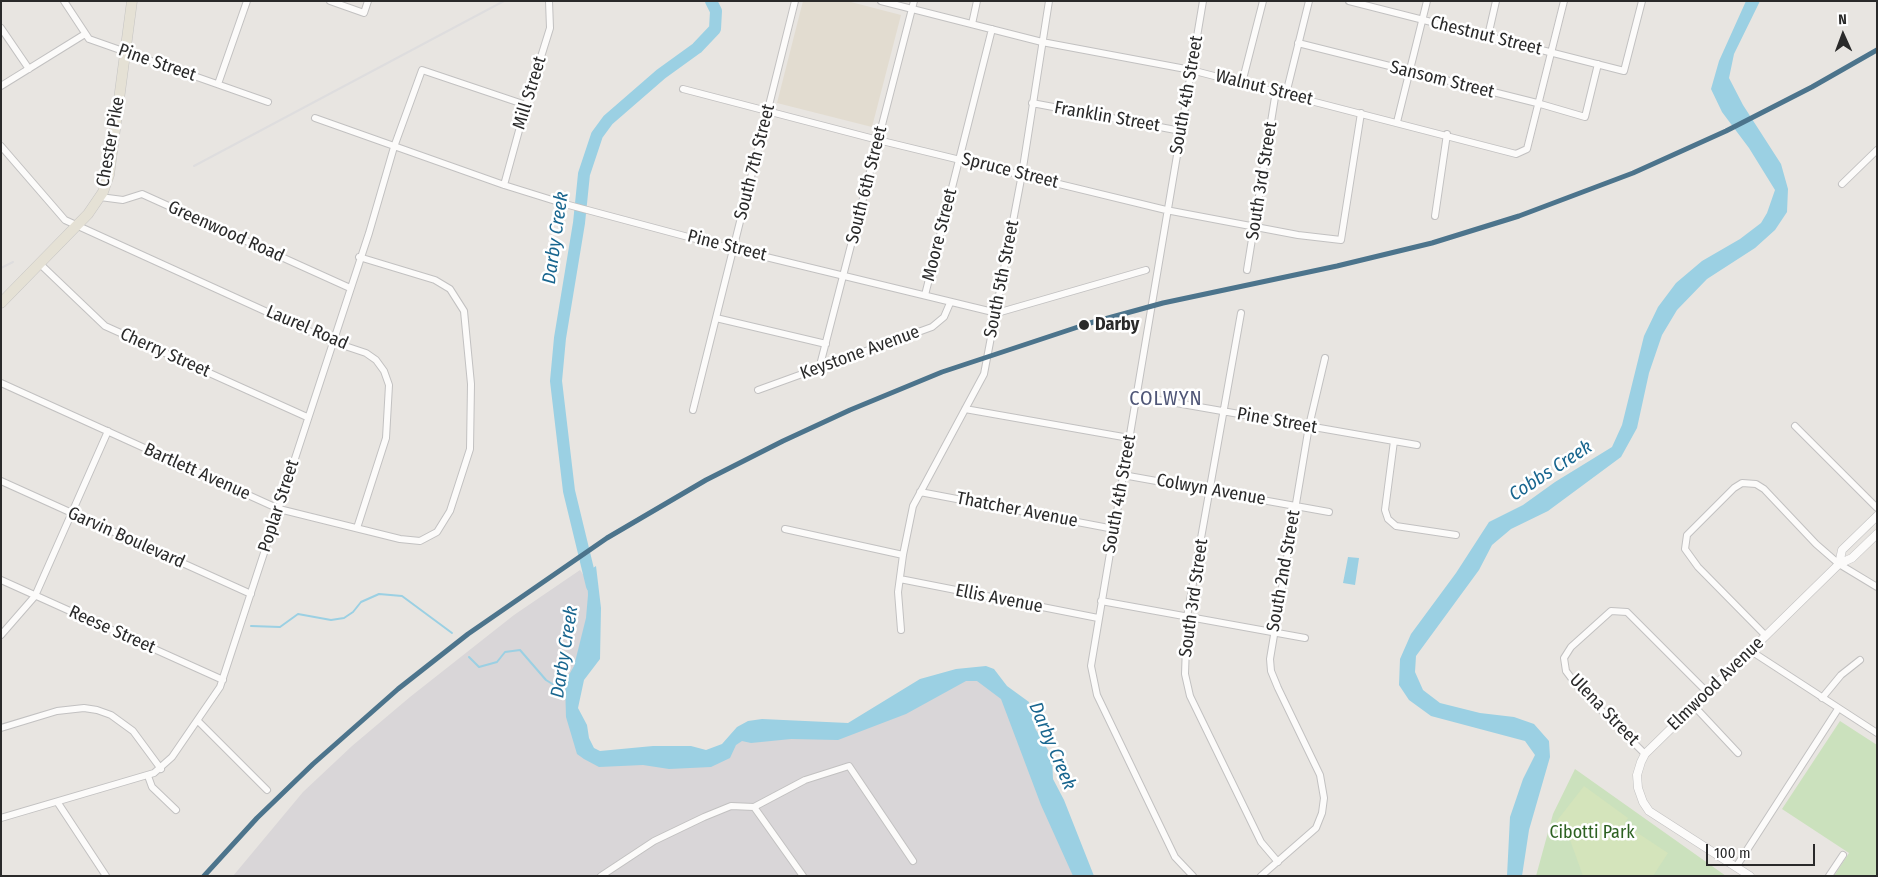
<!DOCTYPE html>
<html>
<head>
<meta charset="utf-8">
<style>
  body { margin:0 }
  #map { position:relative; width:1878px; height:877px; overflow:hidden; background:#e8e5e1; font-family:"Fira Sans Condensed",sans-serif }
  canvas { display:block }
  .frame { position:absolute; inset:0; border:2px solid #2a2a2a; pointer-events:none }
  .north { position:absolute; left:1818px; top:10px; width:50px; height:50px; -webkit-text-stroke:4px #fff; paint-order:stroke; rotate:358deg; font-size:14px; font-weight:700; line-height:20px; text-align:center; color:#2a2a2a }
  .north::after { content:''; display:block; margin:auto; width:18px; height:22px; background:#2a2a2a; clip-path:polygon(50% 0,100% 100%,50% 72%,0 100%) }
  .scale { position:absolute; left:1706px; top:844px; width:109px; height:22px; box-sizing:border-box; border:2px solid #2a2a2a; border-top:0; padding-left:6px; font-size:15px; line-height:18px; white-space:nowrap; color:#2a2a2a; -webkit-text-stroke:4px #fff; paint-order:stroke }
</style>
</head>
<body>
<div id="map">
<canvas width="1878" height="877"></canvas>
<div class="frame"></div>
<div class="north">N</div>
<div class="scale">100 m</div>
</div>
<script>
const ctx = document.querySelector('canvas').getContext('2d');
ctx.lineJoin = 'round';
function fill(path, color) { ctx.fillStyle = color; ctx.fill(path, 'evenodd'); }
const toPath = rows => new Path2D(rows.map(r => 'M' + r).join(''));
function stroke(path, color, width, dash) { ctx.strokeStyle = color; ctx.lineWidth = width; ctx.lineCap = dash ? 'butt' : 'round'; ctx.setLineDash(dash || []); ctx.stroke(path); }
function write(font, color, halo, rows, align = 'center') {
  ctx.font = font + ' "Fira Sans Condensed",sans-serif'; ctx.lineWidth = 5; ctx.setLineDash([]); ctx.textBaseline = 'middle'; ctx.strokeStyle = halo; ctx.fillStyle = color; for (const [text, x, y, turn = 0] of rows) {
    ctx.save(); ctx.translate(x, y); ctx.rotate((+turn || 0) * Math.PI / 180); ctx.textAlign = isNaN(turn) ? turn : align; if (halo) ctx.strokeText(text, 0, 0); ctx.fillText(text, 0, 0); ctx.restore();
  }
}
fill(toPath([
  [580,570,594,591,575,708,597,759,694,759,755,729,851,727,970,678,993,677,1085,876,233,876,303,792,352,746,410,697,514,615]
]), '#d9d6d8');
fill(toPath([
  [803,1,847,1,901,15,872,127,777,103]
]), '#e2dcd0');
fill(toPath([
  [1840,721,1877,745,1877,876,1834,876,1849,853,1782,809],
  [1575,769,1726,876,1536,876,1553,814]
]), '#cbe1bd');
fill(toPath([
  [1584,786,1628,818,1624,824,1668,853,1653,876,1583,876,1569,837,1552,827]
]), '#d4e4bb');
fill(toPath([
  [1746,1,1760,1,1734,54,1729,78,1743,105,1781,164,1788,189,1787,212,1775,230,1755,248,1707,279,1677,310,1662,335,1649,373,1637,428,1621,457,1548,511,1511,529,1492,545,1479,570,1416,656,1415,672,1423,690,1440,703,1480,713,1514,717,1534,724,1549,741,1550,757,1529,830,1522,876,1507,876,1510,817,1523,779,1535,755,1525,741,1431,716,1409,700,1399,685,1400,659,1411,634,1456,573,1489,522,1523,505,1555,482,1612,447,1622,425,1644,336,1658,307,1676,283,1702,261,1740,239,1761,223,1767,213,1775,190,1749,148,1722,112,1711,89,1719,61],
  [1348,557,1359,558,1355,585,1343,583],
  [596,566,601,608,600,659,584,680,578,708,587,725,589,738,594,748,600,751,653,746,691,746,706,750,722,744,737,727,748,721,762,719,848,723,920,679,956,669,986,666,994,669,1007,686,1029,702,1035,728,1052,757,1053,779,1064,800,1094,876,1073,876,1041,805,1001,699,977,681,966,681,906,714,838,740,791,739,751,743,742,741,736,745,730,758,711,767,669,769,643,765,599,767,584,759,577,754,566,717,565,682,574,666,586,618,588,595,587,572]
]), '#9bd0e3');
stroke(toPath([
  [251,626,280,627,298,614,331,620,344,618,353,612,361,602,379,594,402,596,452,633],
  [469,657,479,667,497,662,505,652,520,650,546,680,554,685,567,687]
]), '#9bd0e3', 2);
stroke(toPath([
  [592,586,569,491,556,381,560,338,579,223,584,174,597,135,608,120,661,74,697,48,715,29,716,11,711,1]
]), '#9bd0e3', 12);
const minor = toPath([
  [64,1,89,39,268,102],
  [330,1,364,13,368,1],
  [881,1,1042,42,1191,70,1516,154,1527,149,1564,1],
  [1349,1,1624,71,1642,1],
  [972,24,977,1],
  [1,28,29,69],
  [1488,36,1496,1],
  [1298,43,1537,103,1585,117,1598,64],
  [1242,83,1263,1],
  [218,84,247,1],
  [1,86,85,34],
  [683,89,878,140,1166,210,1298,235,1341,240,1361,113],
  [1286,94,1309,1],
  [1032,103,1181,131],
  [315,118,504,185,565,204,733,249,997,313,1146,270],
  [1397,122,1427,1],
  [1,146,65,220,333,342,366,353,376,360,384,371,389,385,386,438,357,528],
  [1842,184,1877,150],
  [504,185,526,105,550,28,549,1],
  [100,197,123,200,142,194,350,288],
  [1435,216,1447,134],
  [39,263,105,326,307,417],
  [1247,270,1276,91],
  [925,295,992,29],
  [1241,313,1187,617,1185,674,1190,696,1261,842,1278,862],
  [716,318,826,344],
  [819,369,914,1],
  [1,383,279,509,400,539,420,541,437,532,450,511,470,449,471,384,464,311,450,289,435,280,359,257],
  [758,390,932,327,944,317,950,303],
  [1136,396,1417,445],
  [965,409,1129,438],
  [693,410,795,1],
  [1795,426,1877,508],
  [1394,441,1385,510,1388,519,1396,526,1456,535],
  [1123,475,1329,512],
  [1,481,251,594],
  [920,492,1114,529],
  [785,529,903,555],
  [900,579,1098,618],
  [1,580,223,680],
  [1101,601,1305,638],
  [901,630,898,592,903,555,913,506,984,374,1022,174,1049,1],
  [1,635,35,596,108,431],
  [1766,636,1698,567,1685,549,1687,535,1734,488,1742,483,1756,484,1764,489,1816,544,1839,564,1877,587],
  [1751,651,1877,733],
  [1822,698,1841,675,1860,660],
  [1694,706,1738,753],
  [198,721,267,790],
  [1,728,57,711,84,708,97,710,111,715,133,731,161,769],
  [1645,754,1578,687,1566,671,1564,658,1571,647,1611,611,1627,612,1708,693],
  [148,776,152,787,176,810],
  [58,803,106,876],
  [754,807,803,876],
  [1,818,154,773,172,757,220,687,369,233,394,147,422,70,526,105],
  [1736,867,1838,709],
  [601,876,654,841,704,817,731,806,754,807,805,780,849,766,913,861],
  [1193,876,1175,857,1097,695,1091,666,1203,1],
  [1261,876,1316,828,1322,813,1324,798,1320,775,1278,688,1271,671,1270,659,1309,426,1325,358],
  [1829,876,1843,855]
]);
const tertiary = toPath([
  [1839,564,1842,550,1877,516],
  [1750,876,1649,811,1643,802,1638,788,1637,775,1641,762,1645,754,1839,564,1852,558,1877,534]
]);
const primary = toPath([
  [1,303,88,214,103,192,109,175,132,1]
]);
stroke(minor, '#c2c1c1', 8);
stroke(tertiary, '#c2c1c1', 9);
stroke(primary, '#c4c3c2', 11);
stroke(minor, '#fcfbfa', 6);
stroke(tertiary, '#fcfbfa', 8);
stroke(primary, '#e5e1d5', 10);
stroke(toPath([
  [194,166,504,1],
  [1,268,13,262]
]), '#deddde', 2);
stroke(toPath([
  [204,876,257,818,313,764,398,689,468,634,607,538,706,480,783,441,850,410,942,372,1090,323,1163,303,1337,266,1432,243,1519,216,1633,173,1726,131,1812,87,1877,50]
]), '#4c748c', 5);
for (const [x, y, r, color] of [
  [1084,325,6,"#2a2a2a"]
]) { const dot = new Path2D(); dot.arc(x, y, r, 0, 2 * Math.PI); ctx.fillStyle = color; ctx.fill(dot); stroke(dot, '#fff', 2); }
write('18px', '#2a2a2a', '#fff', [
  ["Chestnut Street",1486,36,14],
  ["Pine Street",157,63,19],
  ["Sansom Street",1442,80,14],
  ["Walnut Street",1264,88,14],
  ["Mill Street",530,93,-73],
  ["South 4th Street",1187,95,-80],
  ["Franklin Street",1107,117,10],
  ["Chester Pike",111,142,-80],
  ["South 7th Street",755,162,-76],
  ["Spruce Street",1010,171,14],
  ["South 3rd Street",1262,181,-81],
  ["South 6th Street",867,185,-76],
  ["Greenwood Road",226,232,24],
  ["Moore Street",940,235,-76],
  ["Pine Street",727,246,14],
  ["South 5th Street",1002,279,-79],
  ["Laurel Road",307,328,23],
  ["Cherry Street",165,353,24],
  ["Keystone Avenue",860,353,-20],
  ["Pine Street",1277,421,10],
  ["Bartlett Avenue",197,472,24],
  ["Colwyn Avenue",1211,490,10],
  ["South 4th Street",1120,494,-80],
  ["Poplar Street",279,506,-72],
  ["Thatcher Avenue",1017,510,11],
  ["Garvin Boulevard",126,538,24],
  ["South 2nd Street",1284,571,-80],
  ["South 3rd Street",1194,598,-82],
  ["Ellis Avenue",999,599,11],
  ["Reese Street",112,630,24],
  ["Elmwood Avenue",1716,684,-44],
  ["Ulena Street",1604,710,46]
]);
write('bold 18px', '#2a2a2a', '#fff', [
  ["Darby",1095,325]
], 'left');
write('18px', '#2d6121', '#fff', [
  ["Cibotti Park",1592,833]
]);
write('italic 19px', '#19668f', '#fff', [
  ["Darby Creek",556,238,-82],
  ["Cobbs Creek",1551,471,-33],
  ["Darby Creek",565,652,-81],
  ["Darby Creek",1052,746,67]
]);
ctx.letterSpacing = '1px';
write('20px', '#4f5677', '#fff', [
  ["COLWYN",1166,399]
]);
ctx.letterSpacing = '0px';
</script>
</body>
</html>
